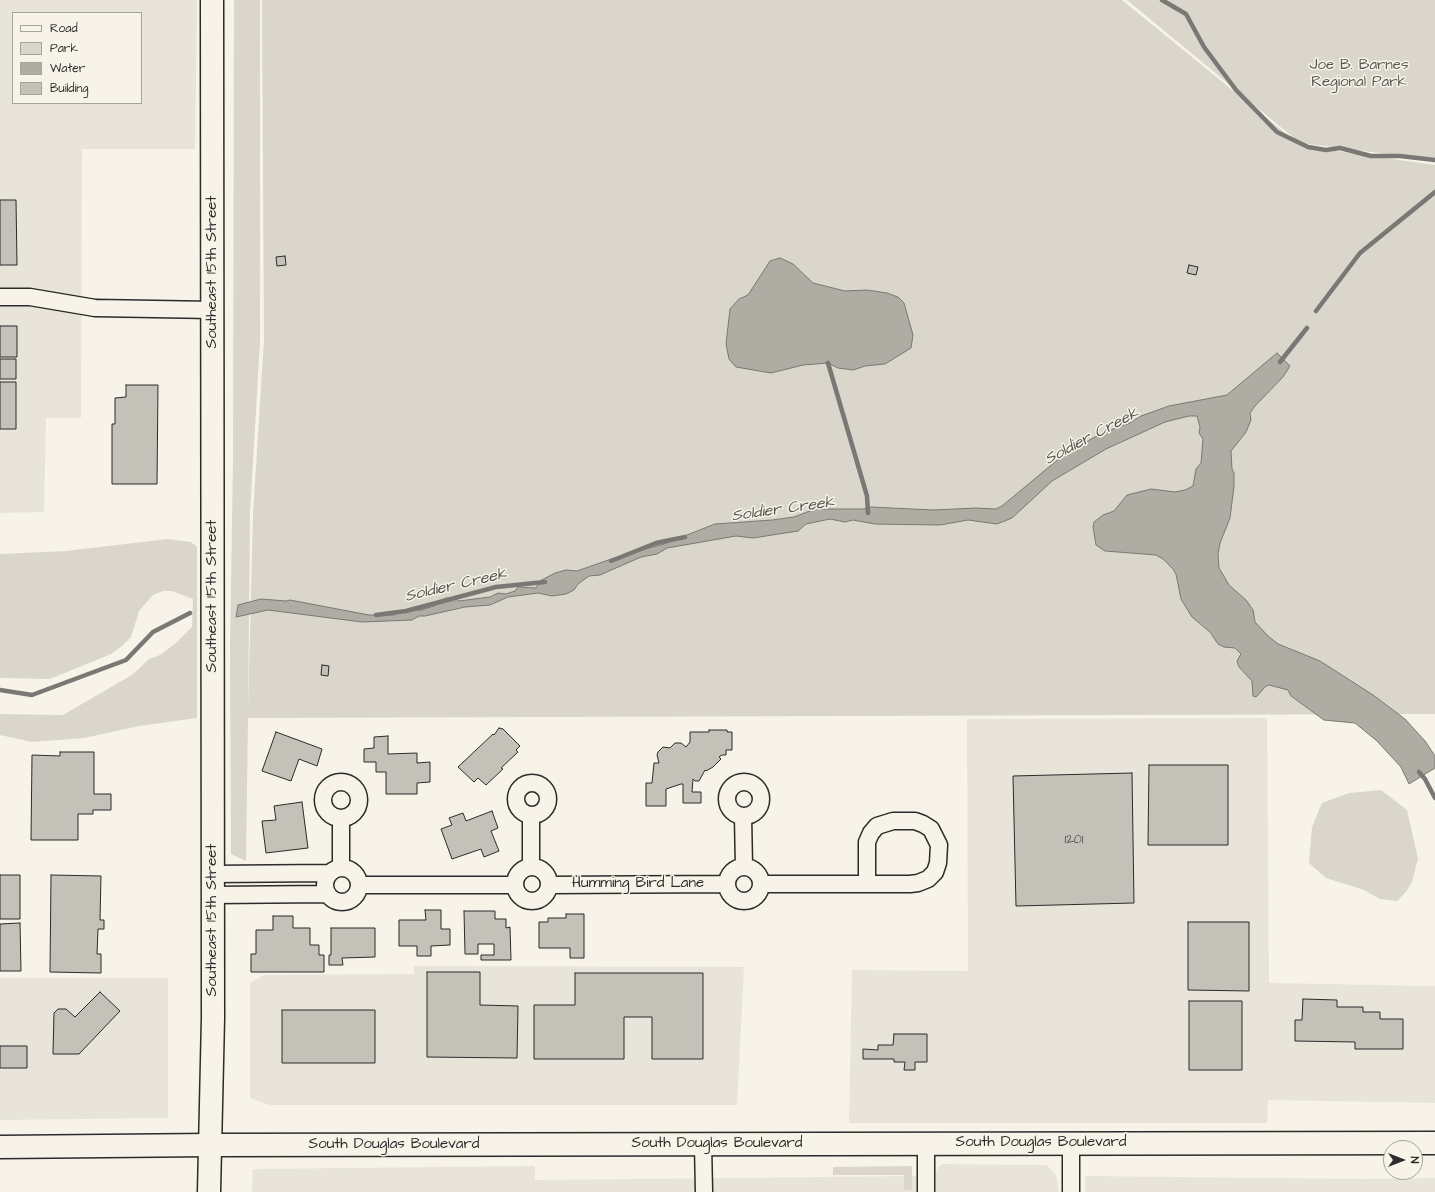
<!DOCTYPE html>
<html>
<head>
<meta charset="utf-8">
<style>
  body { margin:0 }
  #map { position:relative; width:1435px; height:1192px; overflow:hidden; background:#f7f3e8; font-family:"Architects Daughter",sans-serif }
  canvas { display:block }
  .legend { position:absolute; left:12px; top:12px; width:130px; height:92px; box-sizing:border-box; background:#f7f3e8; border:1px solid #a5a39c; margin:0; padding:5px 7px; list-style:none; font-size:12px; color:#2b2b2b }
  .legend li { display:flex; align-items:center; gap:8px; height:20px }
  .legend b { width:20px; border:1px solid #a5a39c }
  .north { position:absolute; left:1383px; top:1140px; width:40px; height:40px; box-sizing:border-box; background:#f7f3e8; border:1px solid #a5a39c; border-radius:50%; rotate:90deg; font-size:11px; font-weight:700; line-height:16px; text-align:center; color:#2b2b2b }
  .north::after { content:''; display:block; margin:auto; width:14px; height:18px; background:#2b2b2b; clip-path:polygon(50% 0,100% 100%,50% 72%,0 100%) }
</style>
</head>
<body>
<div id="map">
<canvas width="1435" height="1192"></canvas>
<ul class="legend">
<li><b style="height:5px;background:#f7f3e8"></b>Road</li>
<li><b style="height:11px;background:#dad6cc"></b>Park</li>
<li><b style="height:11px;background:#afaca4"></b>Water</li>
<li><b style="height:11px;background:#c4c1b9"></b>Building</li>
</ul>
<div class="north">N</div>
</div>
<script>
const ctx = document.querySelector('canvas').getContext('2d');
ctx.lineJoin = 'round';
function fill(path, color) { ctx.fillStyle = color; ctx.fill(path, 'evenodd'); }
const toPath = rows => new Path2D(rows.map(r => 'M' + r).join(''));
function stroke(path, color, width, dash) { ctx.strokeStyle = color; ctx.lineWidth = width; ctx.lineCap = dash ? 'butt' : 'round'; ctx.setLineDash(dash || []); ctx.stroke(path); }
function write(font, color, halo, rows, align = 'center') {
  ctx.font = font + ' "Architects Daughter",sans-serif'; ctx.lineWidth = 3; ctx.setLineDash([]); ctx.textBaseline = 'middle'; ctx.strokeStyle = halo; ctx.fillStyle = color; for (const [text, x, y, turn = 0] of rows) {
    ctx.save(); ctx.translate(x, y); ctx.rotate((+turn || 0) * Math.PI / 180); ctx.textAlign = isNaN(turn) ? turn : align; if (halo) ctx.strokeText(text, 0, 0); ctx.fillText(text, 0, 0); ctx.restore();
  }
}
fill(toPath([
  [0,0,197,0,195,149,82,149,81,418,46,418,44,512,0,513],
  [13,13,141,13,141,103,13,103],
  [1267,718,1269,983,1435,986,1435,1103,1268,1100,1267,1123,849,1123,852,970,968,971,967,719],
  [414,966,744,967,737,1105,269,1105,250,1098,250,983,264,975,414,974],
  [0,978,168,978,168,1118,0,1120],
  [943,1164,1047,1165,1056,1175,1059,1192,936,1192,936,1173,938,1167],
  [535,1166,535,1180,917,1176,918,1192,252,1192,253,1169],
  [1085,1176,1366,1179,1435,1178,1435,1192,1085,1192]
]), '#e8e4da');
fill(toPath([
  [234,0,260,0,260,341,250,514,248,714,253,514,264,340,262,0,1122,0,1301,146,1435,165,1435,714,248,718,246,861,231,854,230,646,233,463],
  [1127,0,1435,0,1435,160,1300,143],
  [168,539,191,542,197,547,197,718,139,726,84,738,32,742,0,735,0,714,63,715,132,675,149,659,160,655,176,643,192,627,193,599,172,591,163,591,153,595,139,611,131,637,122,646,111,654,50,679,0,678,0,554,66,551],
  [1381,790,1407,810,1418,859,1412,882,1406,892,1397,901,1380,899,1364,890,1326,878,1309,863,1312,827,1322,803,1349,793],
  [912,1166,912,1190,904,1190,904,1175,833,1175,833,1167]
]), '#dad6cc');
const water = toPath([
  [780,258,793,264,813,283,845,291,867,290,887,293,898,297,904,303,913,335,911,348,885,364,865,366,853,370,838,368,828,363,803,365,771,373,736,367,729,359,726,344,730,309,739,299,748,295,770,261,780,258],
  [1277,353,1290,366,1283,377,1255,406,1250,413,1251,420,1246,432,1231,451,1232,469,1234,473,1234,486,1230,518,1220,543,1218,554,1219,568,1229,585,1246,600,1253,610,1255,622,1268,636,1278,644,1320,661,1373,695,1405,719,1425,741,1435,756,1435,768,1409,784,1401,767,1377,741,1355,723,1324,720,1291,696,1288,690,1269,685,1266,686,1256,697,1253,696,1252,681,1239,667,1237,661,1241,654,1235,648,1224,647,1218,644,1210,632,1192,617,1181,599,1176,574,1173,569,1163,559,1156,555,1105,551,1096,545,1093,527,1094,522,1103,515,1114,511,1127,495,1151,489,1175,492,1185,490,1193,486,1196,469,1201,463,1203,439,1199,433,1200,427,1197,416,1189,416,1165,422,1106,449,1052,481,1012,518,997,524,968,520,940,525,875,524,853,520,845,522,830,519,806,524,798,531,753,538,736,536,667,548,657,554,641,557,600,575,589,576,578,584,574,590,566,594,552,596,538,593,508,597,490,605,465,607,425,616,419,616,412,620,362,622,268,610,236,617,238,605,261,599,286,601,290,600,369,615,394,615,395,611,421,610,434,606,437,602,446,598,456,599,459,601,490,597,498,593,506,594,515,591,518,587,536,588,540,581,555,573,566,570,577,571,614,558,618,560,637,551,664,544,715,524,772,520,794,517,815,509,864,509,871,507,933,510,976,508,996,509,1002,506,1061,457,1093,438,1120,426,1128,424,1141,416,1169,406,1227,395,1277,353]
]);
fill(water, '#afaca4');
stroke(water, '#7a7874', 1);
stroke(toPath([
  [1162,0,1186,14,1204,47,1236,90,1277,132,1308,147,1326,150,1340,148,1371,156,1400,156,1435,160],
  [1316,311,1360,253,1435,192],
  [1280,362,1307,328],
  [828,363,867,496,868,513],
  [611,561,656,543,685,537],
  [376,615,406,611,496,587,545,582],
  [0,690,32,695,126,660,153,632,190,613],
  [1419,772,1425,779,1435,798]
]), '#7a7874', 4.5);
const building = toPath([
  [0,200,16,200,17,265,0,265,0,200],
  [285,256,286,265,277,266,276,257,285,256],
  [1189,265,1198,267,1196,275,1187,273,1189,265],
  [0,326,17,326,17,357,0,357,0,326],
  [0,359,16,359,16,379,0,379,0,359],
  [0,382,16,382,16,429,0,429,0,382],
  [126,385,158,385,157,484,112,484,112,424,115,424,115,398,126,397,126,385],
  [322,665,329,666,328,676,321,675,322,665],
  [499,728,503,729,520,746,516,750,518,752,501,768,503,769,486,785,478,778,474,782,458,767,493,734,494,735,499,728],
  [709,730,727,730,727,732,732,732,732,750,726,750,726,755,722,755,719,757,721,759,713,767,706,771,705,770,699,781,695,781,693,779,692,792,701,792,701,803,683,803,683,784,681,784,666,789,666,806,646,806,646,783,652,783,654,763,659,763,657,755,658,752,663,747,670,748,675,743,681,743,686,747,690,742,690,732,709,732,709,730],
  [276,732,322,749,317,766,299,759,291,781,262,771,276,732],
  [388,736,388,754,417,753,417,763,430,762,430,782,417,783,417,794,386,794,386,772,376,772,376,762,364,762,364,749,374,748,374,737,388,736],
  [60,752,94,752,94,794,111,794,111,810,93,810,93,814,78,814,78,840,31,840,32,755,60,756,60,752],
  [1149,765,1228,765,1228,845,1148,845,1149,765],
  [1132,773,1134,903,1016,906,1013,776,1132,773],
  [302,802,308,848,266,853,262,821,276,820,274,806,302,802],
  [492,811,498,828,491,831,499,851,484,857,481,849,452,859,441,829,452,825,449,818,463,813,466,821,492,811],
  [0,875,20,875,20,919,0,919,0,875],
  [51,875,101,876,100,920,104,920,104,929,98,929,97,954,101,954,101,973,50,972,51,875],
  [425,910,441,910,441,929,450,929,450,945,431,946,431,956,417,956,417,946,399,946,399,920,426,920,425,910],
  [464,911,495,911,495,919,506,919,506,928,510,927,511,960,481,960,481,955,494,955,494,944,478,944,478,954,465,954,464,911],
  [566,914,584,914,584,958,570,958,570,948,539,948,539,922,548,922,548,918,566,918,566,914],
  [273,916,293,916,293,928,310,928,310,945,319,945,319,955,324,955,324,972,251,972,251,954,256,954,256,930,273,930,273,916],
  [1188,922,1249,922,1249,991,1188,990,1188,922],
  [20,923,21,971,0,971,0,924,20,923],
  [331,928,375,928,375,957,342,958,343,965,329,965,329,955,331,955,331,928],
  [427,972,480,972,480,1005,518,1006,517,1058,427,1057,427,972],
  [575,973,703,973,703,1059,652,1059,652,1017,624,1017,624,1059,534,1059,534,1005,575,1005,575,973],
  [100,992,120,1011,79,1054,53,1054,54,1013,58,1009,66,1009,75,1017,100,992],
  [1303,999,1337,1000,1337,1007,1363,1007,1363,1012,1380,1012,1380,1019,1403,1019,1403,1049,1355,1049,1355,1042,1295,1041,1295,1020,1302,1020,1303,999],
  [1189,1001,1242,1001,1242,1070,1189,1070,1189,1001],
  [282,1010,375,1010,375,1063,282,1063,282,1010],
  [894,1034,927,1034,927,1062,915,1062,915,1070,904,1070,905,1062,894,1062,894,1059,863,1059,863,1049,878,1050,878,1045,893,1045,894,1034],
  [0,1046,27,1046,27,1068,0,1068,0,1046]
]);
fill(building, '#c4c1b9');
stroke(building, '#2b2b2b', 1);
const minor = toPath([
  [0,297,30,297,95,308,213,310],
  '727 799a17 17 0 1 1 34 0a17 17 0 1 1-34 0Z',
  '323 800a18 18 0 1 1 36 0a18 18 0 1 1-36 0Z',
  '516 799a16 16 0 1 1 32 0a16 16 0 1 1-32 0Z',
  [531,816,531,867],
  [743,816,744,867],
  [341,818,341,867],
  '727 884a17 17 0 1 1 34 0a17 17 0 1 1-34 0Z',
  '515 884a17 17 0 1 1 34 0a17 17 0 1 1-34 0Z',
  '325 885a17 17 0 1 1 34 0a17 17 0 1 1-34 0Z',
  [213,874,329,873],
  [761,884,910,884,918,883,928,879,935,872,938,863,939,845,931,829,923,824,915,821,893,821,877,826,871,833,867,842,867,884],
  [359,885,515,885],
  [549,885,727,884],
  [213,895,327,894],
  [926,1143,926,1192],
  [703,1144,704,1192],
  [1071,1192,1071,1144]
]);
const secondary = toPath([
  [211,1145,1435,1143],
  [209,1192,213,1018,212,0]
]);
const primary = toPath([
  [0,1147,211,1145]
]);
stroke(minor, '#2b2b2b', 19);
stroke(secondary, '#2b2b2b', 25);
stroke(primary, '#2b2b2b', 25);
stroke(minor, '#f7f3e8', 16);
stroke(secondary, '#f7f3e8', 22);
stroke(primary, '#f7f3e8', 22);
write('13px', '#51504e', null, [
  ["1201",1074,840]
]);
write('15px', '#575653', '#f7f3e8', [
  ["Joe B. Barnes",1359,66],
  ["Regional Park",1359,83]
]);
write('15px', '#2b2b2b', '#f7f3e8', [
  ["Southeast 15th Street",213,272,-90],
  ["Southeast 15th Street",213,596,-90],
  ["Humming Bird Lane",638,884],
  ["Southeast 15th Street",213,920,-90],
  ["South Douglas Boulevard",1041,1143],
  ["South Douglas Boulevard",717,1144],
  ["South Douglas Boulevard",394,1145]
]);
write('italic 16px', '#53524f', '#f7f3e8', [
  ["Soldier Creek",1092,437,-28],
  ["Soldier Creek",783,510,-8],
  ["Soldier Creek",456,586,-13]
]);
</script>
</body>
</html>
